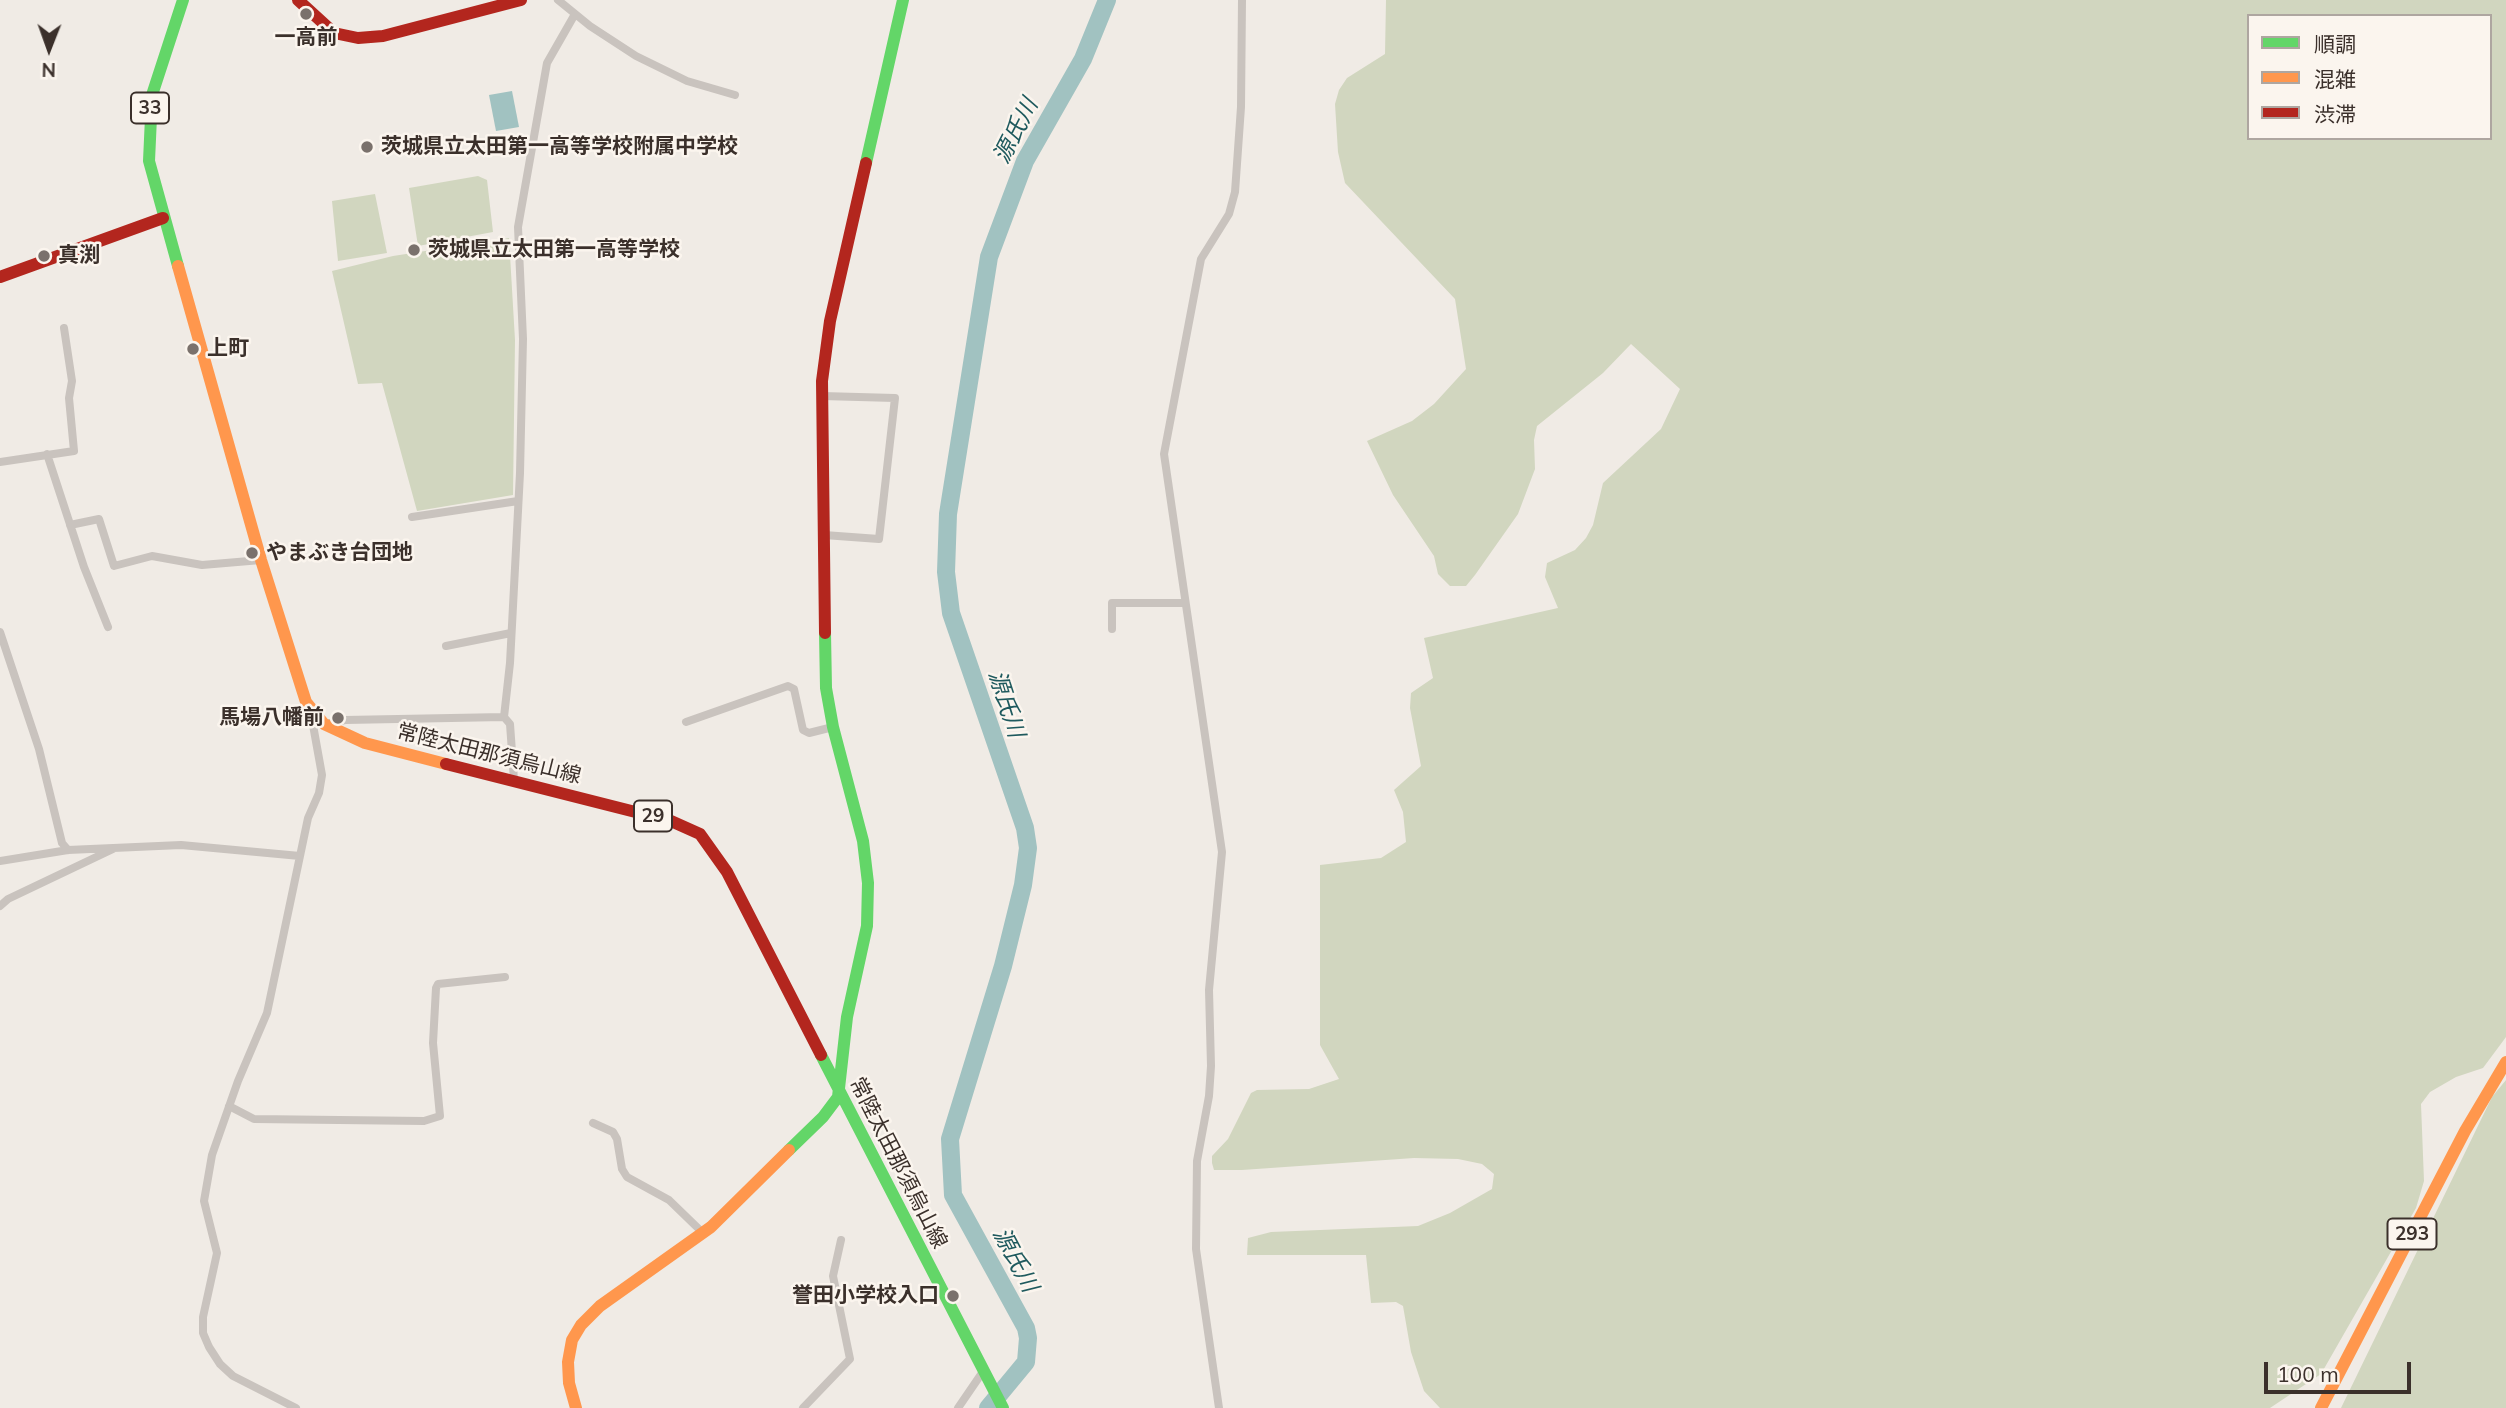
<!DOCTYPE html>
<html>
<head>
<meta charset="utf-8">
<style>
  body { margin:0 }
  #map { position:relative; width:2506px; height:1408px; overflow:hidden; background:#f0ebe5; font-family:Mulish,"Noto Sans JP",sans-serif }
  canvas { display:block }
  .legend { position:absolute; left:2247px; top:14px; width:245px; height:126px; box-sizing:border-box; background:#fbf5ee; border:2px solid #aea6a0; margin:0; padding:9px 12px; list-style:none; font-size:21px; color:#3b302b }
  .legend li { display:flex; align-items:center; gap:14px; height:35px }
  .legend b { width:35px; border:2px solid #aea6a0 }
  .north { position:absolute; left:14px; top:14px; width:70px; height:70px; -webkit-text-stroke:5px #fbf5ee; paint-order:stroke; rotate:181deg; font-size:19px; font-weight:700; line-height:28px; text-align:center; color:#3b302b }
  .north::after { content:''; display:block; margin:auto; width:24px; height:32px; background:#3b302b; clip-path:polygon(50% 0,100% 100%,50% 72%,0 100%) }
  .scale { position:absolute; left:2264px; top:1362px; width:147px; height:32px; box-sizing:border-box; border:4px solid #3b302b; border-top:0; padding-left:9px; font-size:21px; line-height:24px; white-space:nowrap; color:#3b302b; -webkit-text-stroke:5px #fbf5ee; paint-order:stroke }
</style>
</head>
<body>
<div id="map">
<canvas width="2506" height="1408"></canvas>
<ul class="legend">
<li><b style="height:9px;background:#63d668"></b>順調</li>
<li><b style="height:9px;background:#ff974d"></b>混雑</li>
<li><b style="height:9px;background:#b3261e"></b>渋滞</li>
</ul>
<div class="north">N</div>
<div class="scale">100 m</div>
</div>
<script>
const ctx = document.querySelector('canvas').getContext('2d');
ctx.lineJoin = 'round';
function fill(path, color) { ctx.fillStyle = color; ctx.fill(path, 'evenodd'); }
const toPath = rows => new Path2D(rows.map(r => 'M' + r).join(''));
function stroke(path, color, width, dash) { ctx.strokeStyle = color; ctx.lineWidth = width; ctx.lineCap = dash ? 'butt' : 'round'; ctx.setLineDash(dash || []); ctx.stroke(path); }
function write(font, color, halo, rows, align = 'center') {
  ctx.font = font + ' Mulish,"Noto Sans JP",sans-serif'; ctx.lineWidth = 5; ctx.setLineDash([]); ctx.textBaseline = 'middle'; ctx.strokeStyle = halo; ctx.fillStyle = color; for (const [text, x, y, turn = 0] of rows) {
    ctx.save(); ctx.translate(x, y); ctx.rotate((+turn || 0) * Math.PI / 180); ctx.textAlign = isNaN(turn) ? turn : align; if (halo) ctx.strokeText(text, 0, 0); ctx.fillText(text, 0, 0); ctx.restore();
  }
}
fill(toPath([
  [1386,0,2506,0,2506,1037,2483,1068,2456,1077,2430,1092,2421,1104,2424,1181,2416,1208,2321,1374,2270,1408,1440,1408,1424,1391,1411,1352,1403,1306,1396,1302,1371,1303,1366,1255,1247,1255,1248,1238,1271,1232,1418,1226,1450,1213,1492,1189,1494,1174,1482,1164,1458,1159,1414,1158,1242,1170,1214,1170,1212,1163,1212,1156,1228,1139,1251,1093,1257,1090,1309,1089,1339,1079,1320,1045,1320,865,1381,858,1406,842,1403,812,1394,790,1421,766,1410,708,1411,693,1433,678,1424,638,1558,608,1545,577,1547,563,1575,550,1586,538,1593,525,1603,483,1661,429,1680,389,1631,344,1603,373,1537,426,1534,440,1535,469,1518,514,1475,575,1466,586,1450,586,1438,574,1434,556,1393,495,1367,441,1412,421,1434,404,1466,369,1455,299,1345,183,1338,152,1335,104,1339,90,1347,78,1385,54],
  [2249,16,2490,16,2490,138,2249,138],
  [478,176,487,180,493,232,418,246,409,188],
  [375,194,387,253,338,261,332,201],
  [509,238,515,340,513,495,417,511,382,383,358,384,332,271,393,256],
  [2506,1080,2506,1408,2341,1408,2492,1097]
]), '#d1d6bf');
fill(toPath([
  [512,91,519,127,496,131,489,95]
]), '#a1c2c1');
stroke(toPath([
  [988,1408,1026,1362,1028,1338,1026,1328,953,1195,950,1139,1003,966,1023,885,1028,848,1025,828,951,613,946,572,948,514,989,257,1025,161,1083,59,1107,0]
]), '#a1c2c1', 18);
stroke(toPath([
  [558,0,590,26,636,56,687,81,735,95],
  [822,396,895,398,879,539,824,535],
  [47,454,84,567,108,627],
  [0,462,74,451,69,398,72,381,64,328],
  [412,517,518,501],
  [70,525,99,519,114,566,152,556,202,565,261,560],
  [1112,629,1112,603,1184,603],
  [0,632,39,749,62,843,68,850],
  [446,646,511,633],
  [504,717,510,663,520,473,523,339,518,227,547,63,575,14],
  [686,722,788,686,794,689,803,730,809,733,833,727],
  [326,724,345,720,504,717,510,724,514,780],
  [0,861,68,850,181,845,300,856],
  [0,906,8,899,113,849],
  [229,1106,254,1119,424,1121,440,1116,433,1043,436,988,438,984,505,977],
  [593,1123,613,1132,617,1139,622,1169,627,1177,669,1200,703,1233],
  [296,1408,233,1376,220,1364,209,1347,203,1333,203,1317,217,1253,204,1201,212,1155,238,1081,267,1013,308,818,319,793,322,775,313,725,317,719],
  [803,1408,850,1359,833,1276,841,1240],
  [958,1408,984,1370],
  [1219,1408,1196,1249,1197,1161,1209,1096,1211,1066,1209,990,1222,852,1164,454,1201,259,1229,214,1235,192,1241,107,1242,0]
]), '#c9c3be', 8);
stroke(toPath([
  [866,163,903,0],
  [178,266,149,161,152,95,183,0],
  [821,1055,1003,1408],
  [789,1150,823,1117,838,1097,847,1017,867,926,868,883,863,841,833,727,826,688,825,633]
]), '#63d668', 12);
stroke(toPath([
  [178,266,261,560,306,702,324,724,365,743,446,764],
  [576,1408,569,1383,568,1362,572,1340,581,1325,600,1306,711,1227,789,1150],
  [2321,1408,2465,1131,2506,1062]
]), '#ff974d', 12);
stroke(toPath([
  [298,0,334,33,358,38,383,36,521,0],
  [0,277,163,218],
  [825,633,822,381,830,321,866,163],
  [446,764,671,821,700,834,727,872,821,1055]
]), '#b3261e', 12);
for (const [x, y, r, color] of [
  [306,14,7,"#7a716c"],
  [367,147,7,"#7a716c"],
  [414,250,7,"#7a716c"],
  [44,256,7,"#7a716c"],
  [193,349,7,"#7a716c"],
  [252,553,7,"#7a716c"],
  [338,718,7,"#7a716c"],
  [953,1296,7,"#7a716c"]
]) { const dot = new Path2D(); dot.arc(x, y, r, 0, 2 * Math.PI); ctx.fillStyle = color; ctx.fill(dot); stroke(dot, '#fbf5ee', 2.5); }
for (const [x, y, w] of [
  [150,108,38],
  [653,816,38],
  [2412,1234,49]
]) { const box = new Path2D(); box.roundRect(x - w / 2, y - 15.5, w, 31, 5); ctx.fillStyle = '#fbf5ee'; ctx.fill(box); stroke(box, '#3b302b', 2); }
write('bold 19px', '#3b302b', null, [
  ["33",150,108],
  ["29",653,816],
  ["293",2412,1234]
]);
write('bold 21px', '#3b302b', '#fbf5ee', [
  ["一高前",306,38,"center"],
  ["茨城県立太田第一高等学校附属中学校",381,147],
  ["茨城県立太田第一高等学校",428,250],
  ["真渕",58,256],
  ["上町",207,349],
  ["やまぶき台団地",266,553],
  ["馬場八幡前",324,718,"right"],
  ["誉田小学校入口",939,1296,"right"]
], 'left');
write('21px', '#3b302b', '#fbf5ee', [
  ["常陸太田那須烏山線",489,754,14],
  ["常陸太田那須烏山線",898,1163,63]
]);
write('italic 23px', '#1f5a5e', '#fbf5ee', [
  ["源氏川",1016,131,-63],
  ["源氏川",1006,704,72],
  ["源氏川",1015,1260,62]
]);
</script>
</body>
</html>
